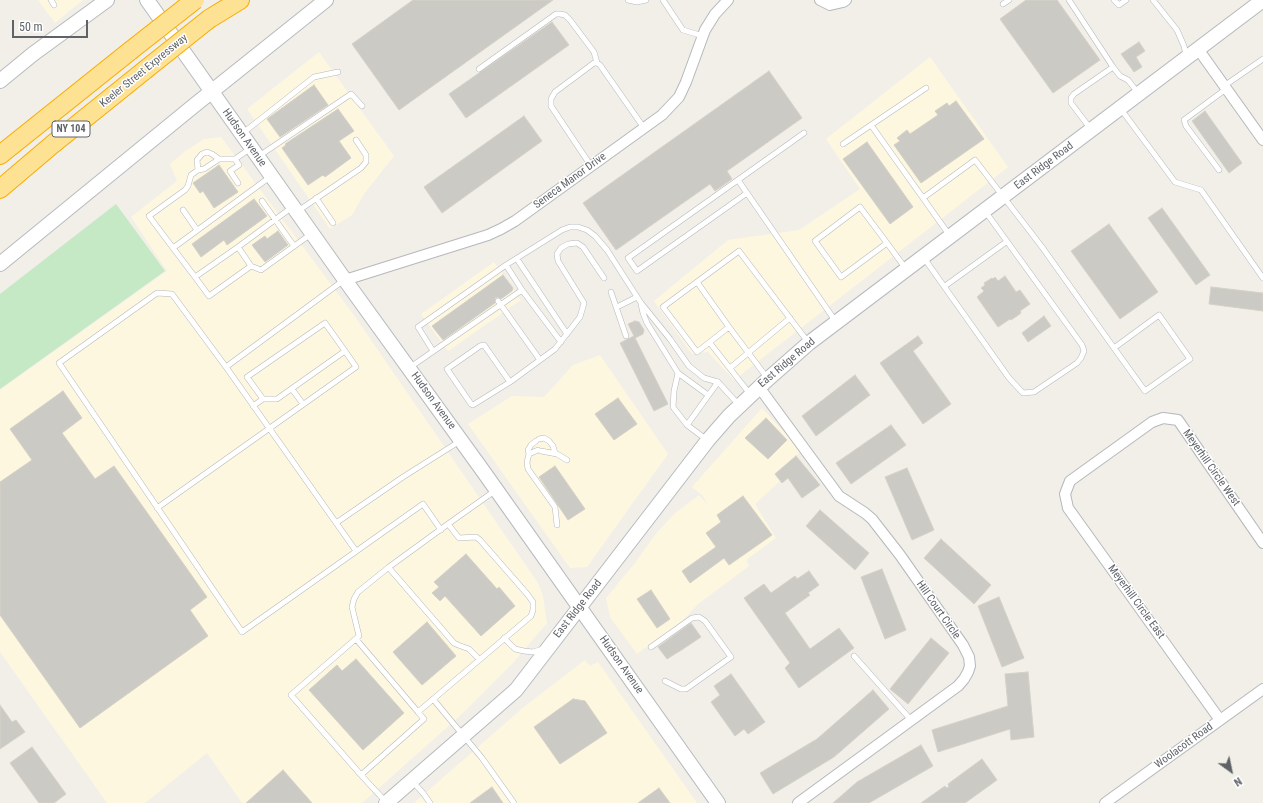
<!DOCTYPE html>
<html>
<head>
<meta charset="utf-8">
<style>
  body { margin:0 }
  #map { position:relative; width:1263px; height:803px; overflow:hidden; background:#f1efe8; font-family:"Roboto Condensed",sans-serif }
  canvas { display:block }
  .north { position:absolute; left:1211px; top:751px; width:40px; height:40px; -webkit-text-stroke:3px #fff; paint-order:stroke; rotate:147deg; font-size:11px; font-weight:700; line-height:16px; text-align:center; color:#5f6368 }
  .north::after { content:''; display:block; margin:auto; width:14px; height:18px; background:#5f6368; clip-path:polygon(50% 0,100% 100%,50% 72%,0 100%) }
  .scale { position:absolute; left:12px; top:20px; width:76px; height:18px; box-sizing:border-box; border:2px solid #5f6368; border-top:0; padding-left:5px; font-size:12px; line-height:14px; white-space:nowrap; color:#5f6368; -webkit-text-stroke:3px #fff; paint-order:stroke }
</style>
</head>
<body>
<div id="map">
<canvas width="1263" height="803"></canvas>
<div class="north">N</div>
<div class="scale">50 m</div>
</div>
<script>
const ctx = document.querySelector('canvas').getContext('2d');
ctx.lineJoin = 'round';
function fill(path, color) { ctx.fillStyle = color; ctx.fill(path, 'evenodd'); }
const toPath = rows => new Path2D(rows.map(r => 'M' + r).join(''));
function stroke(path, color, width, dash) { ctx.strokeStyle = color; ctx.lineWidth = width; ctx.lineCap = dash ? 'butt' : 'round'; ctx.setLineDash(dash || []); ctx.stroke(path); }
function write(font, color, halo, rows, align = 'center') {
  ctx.font = font + ' "Roboto Condensed",sans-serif'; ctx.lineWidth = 3; ctx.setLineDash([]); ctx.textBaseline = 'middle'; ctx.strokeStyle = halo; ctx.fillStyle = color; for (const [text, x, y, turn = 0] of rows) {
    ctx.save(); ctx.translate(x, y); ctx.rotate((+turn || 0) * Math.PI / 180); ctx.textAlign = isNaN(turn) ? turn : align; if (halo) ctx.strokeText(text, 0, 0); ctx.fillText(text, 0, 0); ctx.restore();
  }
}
fill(toPath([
  [38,0,83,0,55,23],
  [319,52,394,156,364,194,352,215,330,229,247,109],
  [930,57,1008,167,734,380,708,352,692,354,654,301,728,240,799,230,860,189,826,139],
  [221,137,353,314,538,583,543,596,547,623,511,665,463,713,362,803,242,803,207,753,145,803,107,803,0,652,0,390,167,271,131,217,177,181,170,164,184,152,204,139],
  [494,262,521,300,448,351,421,314],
  [600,355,668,454,587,567,570,568,468,424,512,396,544,397,573,365],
  [762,408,801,451,774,474,780,481,755,504,776,538,746,560,749,566,698,604,682,621,637,654,610,617,606,598,635,563,654,536,674,514,699,495,709,506,702,495,692,487],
  [585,660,590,666,598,662,697,803,414,803,525,706]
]), '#fef7e0');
fill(toPath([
  [116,204,165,271,0,389,0,294]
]), '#c5e8c5');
const building = toPath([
  [413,0,553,0,399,110,352,44,413,0],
  [1026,0,1057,0,1100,60,1053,93,1000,19,1026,0],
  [552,22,569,45,466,118,449,94,552,22],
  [1139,42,1145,51,1136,57,1142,67,1134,72,1121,54,1139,42],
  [769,71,802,118,727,171,732,179,715,191,710,184,616,250,583,203,769,71],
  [314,85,328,105,280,137,267,119,314,85],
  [956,101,984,139,921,183,894,145,900,141,897,138,907,130,910,134,938,115,935,111,947,103,949,106,956,101],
  [338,109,354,131,339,141,351,158,325,177,323,175,308,185,282,148,286,145,285,144,338,109],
  [1205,111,1242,163,1229,173,1192,121,1205,111],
  [524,116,542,141,442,213,424,187,524,116],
  [867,142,913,207,890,224,843,159,867,142],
  [219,165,238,192,214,208,203,191,200,193,193,183,219,165],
  [254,199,267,216,227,245,224,240,201,257,192,244,254,199],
  [1162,208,1210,275,1196,285,1148,218,1162,208],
  [1109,224,1158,292,1120,319,1071,251,1109,224],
  [278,231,288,245,265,262,252,245,265,236,267,239,278,231],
  [503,275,513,288,512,291,501,299,498,297,495,298,495,303,443,340,432,326,503,275],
  [1005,276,1016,292,1020,290,1030,304,1020,311,1021,313,1017,316,1011,320,1010,319,998,327,977,297,984,291,981,288,985,285,984,283,992,278,993,279,995,277,998,281,1005,276],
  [1211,287,1263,293,1263,311,1209,304,1211,287],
  [1044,316,1051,326,1028,342,1022,333,1044,316],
  [635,321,639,322,644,330,643,334,635,338,668,404,654,411,620,343,634,336,628,324,635,321],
  [918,336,923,343,913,351,951,404,923,424,880,363,918,336],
  [855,375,870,395,816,436,802,416,855,375],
  [63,391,82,418,62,433,95,479,114,466,207,597,190,610,208,636,80,728,0,615,0,482,32,460,10,429,63,391],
  [618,398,637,424,614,440,595,414,618,398],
  [766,418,787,440,768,459,745,438,766,418],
  [891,425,906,445,851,484,836,463,891,425],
  [796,456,820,485,802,498,788,478,782,483,775,474,796,456],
  [555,466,585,509,568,520,539,477,555,466],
  [907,468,934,530,912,540,885,477,907,468],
  [743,496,772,535,729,565,724,558,690,583,682,571,716,547,706,533,721,522,717,515,743,496],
  [820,510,869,553,855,570,806,526,820,510],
  [941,539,991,585,974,604,924,558,941,539],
  [466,554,497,589,499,587,515,606,481,636,445,596,440,601,432,593,439,587,434,582,466,554],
  [882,569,906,630,885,639,861,577,882,569],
  [809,571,819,585,808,593,810,595,785,613,810,649,839,628,854,648,799,688,785,668,790,663,744,598,764,584,771,593,795,576,797,579,809,571],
  [651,590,670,619,657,628,637,599,651,590],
  [999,597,1024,658,1002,667,978,606,999,597],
  [427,622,456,656,422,685,393,652,427,622],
  [691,623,701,637,680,651,678,652,667,659,658,647,691,623],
  [931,638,949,653,908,704,890,689,931,638],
  [356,659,404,713,363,750,309,690,337,665,342,671,356,659],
  [1028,672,1034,737,1011,740,1010,729,938,752,932,730,1008,706,1005,674,1028,672],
  [731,674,765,722,748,734,744,729,735,736,711,702,720,695,714,686,731,674],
  [873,690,889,709,834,757,773,794,760,773,817,739,873,690],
  [573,699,585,701,607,733,560,764,534,727,573,699],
  [0,705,12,722,16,720,25,732,0,749,0,705],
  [921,745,933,766,869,803,833,803,857,782,921,745],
  [32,747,66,794,54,803,39,803,10,763,32,747],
  [982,759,997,780,965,803,921,803,945,786,946,788,949,787,948,784,982,759],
  [283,770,312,803,246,803,283,770],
  [492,787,503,803,470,803,492,787],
  [659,788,670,803,638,803,659,788]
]);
fill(building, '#cccac5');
stroke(building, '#d6d1c6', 1);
const lane = toPath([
  [51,0,54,5],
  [628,0,637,2,646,0],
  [663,0,683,30,703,36],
  [1069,0,1113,67,1120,76,1128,80,1138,93],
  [1114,0,1119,5,1126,0],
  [1153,0,1177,30,1184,46,1186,55],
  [1003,4,1009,0],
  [479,69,556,14,560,14,565,15,570,20,594,52,597,63],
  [1224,86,1263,59],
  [926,88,871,125,950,236],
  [1120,108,1175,182,1201,190,1263,278],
  [1090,128,1071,103,1071,98,1074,94,1113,67],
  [243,133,314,77,338,72],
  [843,144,871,125],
  [259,156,351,94,362,106],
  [235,159,239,165,230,171,238,183],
  [591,166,551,106,551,99,555,92,594,63,597,63,600,65,644,128],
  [198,170,197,160,202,154,207,152,212,154,219,159],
  [1219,170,1186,126,1184,120,1226,89],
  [738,180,836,322],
  [747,193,637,271,628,258,804,133],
  [316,198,333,223],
  [923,198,975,160,1042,247,1114,348,1145,391,1190,359,1159,315,1114,348],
  [262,201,294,246],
  [291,208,238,247,251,266,261,270,311,234],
  [183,210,197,230],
  [298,211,361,168,366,162,366,155,356,140],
  [887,243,841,277,815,241,860,207,887,243,906,269],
  [238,247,195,277,173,248,270,177],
  [173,248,149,216,185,190,188,186,191,175,198,170,204,169,219,159,235,159,251,148],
  [924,258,1009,378,1023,393,1034,392,1077,363,1081,358,1084,351,1082,345,985,211],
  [517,259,567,334],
  [195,277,209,296,251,266],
  [697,282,729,327],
  [945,286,1006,242],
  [522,290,561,342],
  [611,292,626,336],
  [498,301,540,360],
  [641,304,643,313,647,323,678,373,708,395],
  [617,307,637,297],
  [710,343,750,394],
  [433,351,418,327,506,265,562,230,570,227,578,227,587,230,595,236,607,250,641,303,670,339,689,366,704,378,718,382,739,405],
  [226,367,344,280],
  [409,368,522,290,506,265],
  [730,368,790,318],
  [678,373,674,391,673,407,687,425],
  [768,379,729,327,697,352,663,307,739,251,808,342],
  [510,382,484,345,480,346,447,369,471,404,473,405,510,382,555,349,580,317,584,303,558,261,557,254,561,248,568,244,577,243,583,247,604,278],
  [292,389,303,404],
  [263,399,247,377,325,323,345,351],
  [539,439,544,438,549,441,553,446,555,453],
  [707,440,687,425,718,382],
  [538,450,529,454,527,462,528,469,555,507,557,525],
  [541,451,557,454,567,460],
  [529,454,528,450,531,445,536,441],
  [157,508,356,367,345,351,277,399,263,399,253,406],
  [336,523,403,477,460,441],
  [448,524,459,538,476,537,480,540,528,595,533,602,533,610,531,616,418,712,424,719,361,775,291,695,359,636,352,607,354,599,358,592,389,567,448,524,496,490],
  [356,551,226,367,172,294,157,293,59,363,242,632,423,504,441,530],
  [389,568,454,643,458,645,469,649,479,659],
  [504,638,515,649,524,651,533,652,543,649],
  [356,639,418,712],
  [651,647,692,618,699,617,705,621,731,657,686,689,681,689,665,681],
  [854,656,911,720],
  [433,699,482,758,514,803],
  [361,775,386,802],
  [413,782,423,793,430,803]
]);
const street = toPath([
  [820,0,830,5,843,2,846,0],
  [1198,49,1263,140],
  [345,280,488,235,501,229,515,221,662,115,679,97,686,82,705,30,715,14,728,0],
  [759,387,839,496,865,513,872,519,900,555,963,645,969,657,970,666,968,672,964,679,958,686,798,803],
  [1220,720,1068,508,1065,494,1070,481,1152,422,1163,418,1178,420,1263,543],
  [1105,803,1263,689]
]);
const secondary = toPath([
  [147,0,345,280,483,471,718,803],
  [0,81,33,54,107,0],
  [0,264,196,104,326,0],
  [386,803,516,690,708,440,729,416,768,379,809,343,1263,0]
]);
const highway = toPath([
  [209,19,240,0],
  [0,155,130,51],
  [0,189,53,144,145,70]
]);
stroke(lane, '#b5b8bc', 6);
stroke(street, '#b5b8bc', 12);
stroke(secondary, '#b6babf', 16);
stroke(highway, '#f9ab00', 20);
stroke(lane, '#fff', 5);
stroke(street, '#fff', 10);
stroke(secondary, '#fff', 14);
stroke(highway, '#fde293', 18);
const highwayBridge = toPath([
  [130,51,195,0],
  [145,70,209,19]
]);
stroke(highwayBridge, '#f9ab00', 20, []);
stroke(highwayBridge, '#fde293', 18);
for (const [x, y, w] of [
  [71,129,38]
]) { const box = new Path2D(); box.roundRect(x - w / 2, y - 8, w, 16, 3); ctx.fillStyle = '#fff'; ctx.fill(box); stroke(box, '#5f6368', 1); }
write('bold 10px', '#5f6368', null, [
  ["NY 104",71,129]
]);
write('11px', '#5f6368', '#fff', [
  ["Keeler Street Expressway",144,71,-39],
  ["Hudson Avenue",244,138,55],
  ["East Ridge Road",1044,166,-37],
  ["Seneca Manor Drive",570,181,-36],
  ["East Ridge Road",787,363,-40],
  ["Hudson Avenue",433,401,54],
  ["Meyerhill Circle West",1211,468,55],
  ["Meyerhill Circle East",1136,602,54],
  ["East Ridge Road",578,609,-52],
  ["Hill Court Circle",938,610,55],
  ["Hudson Avenue",621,665,55],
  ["Woolacott Road",1184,746,-36]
]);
</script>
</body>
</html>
